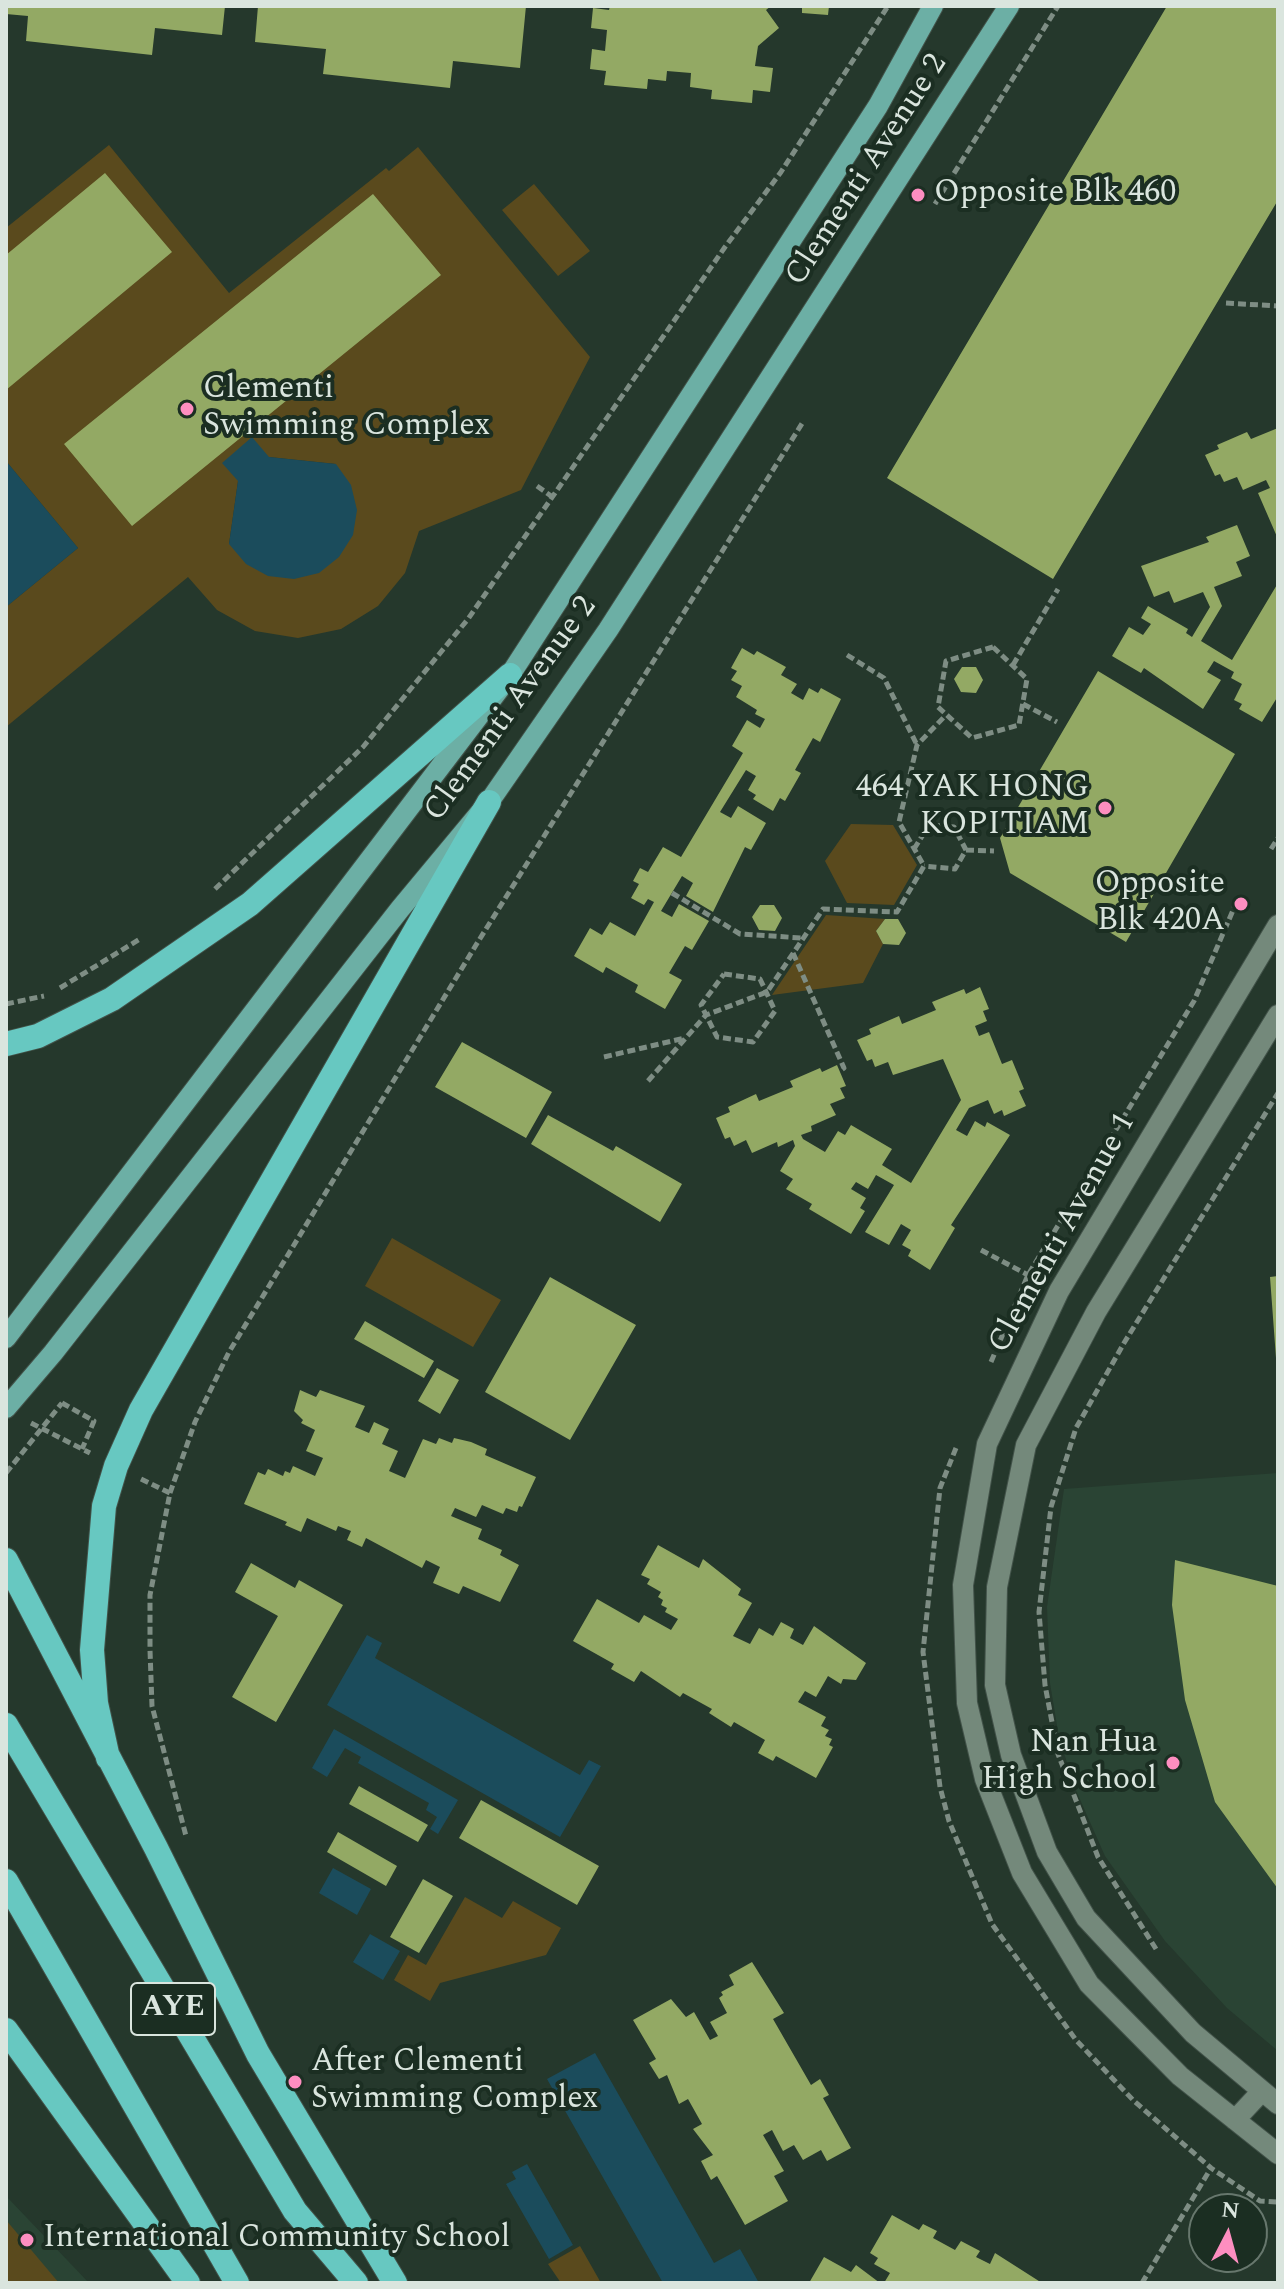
<!DOCTYPE html>
<html>
<head>
<meta charset="utf-8">
<style>
  body { margin:0 }
  #map { position:relative; width:1284px; height:2289px; overflow:hidden; background:#25382c; font-family:Spectral,serif }
  canvas { display:block }
  .frame { position:absolute; inset:0; border:8px solid #dae5de; pointer-events:none }
  .north { position:absolute; left:1188px; top:2193px; width:80px; height:80px; box-sizing:border-box; background:#1b2e22; border:2px solid #67776d; border-radius:50%; rotate:6deg; font-size:22px; font-weight:700; line-height:32px; text-align:center; color:#dae5de }
  .north::after { content:''; display:block; margin:auto; width:28px; height:36px; background:#fd8ec0; clip-path:polygon(50% 0,100% 100%,50% 72%,0 100%) }
</style>
</head>
<body>
<div id="map">
<canvas width="1284" height="2289"></canvas>
<div class="frame"></div>
<div class="north">N</div>
</div>
<script>
const ctx = document.querySelector('canvas').getContext('2d');
ctx.lineJoin = 'round';
function fill(path, color) { ctx.fillStyle = color; ctx.fill(path, 'evenodd'); }
const toPath = rows => new Path2D(rows.map(r => 'M' + r).join(''));
function stroke(path, color, width, dash) { ctx.strokeStyle = color; ctx.lineWidth = width; ctx.lineCap = dash ? 'butt' : 'round'; ctx.setLineDash(dash || []); ctx.stroke(path); }
function write(font, color, halo, rows, align = 'center') {
  ctx.font = font + ' Spectral,serif'; ctx.lineWidth = 8; ctx.setLineDash([]); ctx.textBaseline = 'middle'; ctx.strokeStyle = halo; ctx.fillStyle = color; for (const [text, x, y, turn = 0] of rows) {
    ctx.save(); ctx.translate(x, y); ctx.rotate((+turn || 0) * Math.PI / 180); ctx.textAlign = isNaN(turn) ? turn : align; if (halo) ctx.strokeText(text, 0, 0); ctx.fillText(text, 0, 0); ctx.restore();
  }
}
fill(toPath([
  [1278,1473,1278,2051,1227,2008,1165,1941,1105,1856,1075,1788,1059,1737,1050,1683,1047,1607,1064,1489],
  [6,2196,89,2283,6,2283]
]), '#2a4434');
fill(toPath([
  [109,145,229,293,386,168,389,171,418,147,590,357,521,490,419,531,405,573,378,606,341,629,298,638,255,631,217,610,188,577,6,727,6,607,78,548,6,461,6,228],
  [269,457,336,464,229,544,238,481],
  [534,184,590,251,558,276,502,210],
  [851,824,893,825,917,865,894,905,847,903,825,861],
  [826,915,885,919,876,931,883,944,863,983,772,995],
  [392,1238,501,1300,473,1347,365,1286],
  [465,1897,502,1918,513,1901,561,1928,546,1955,440,1983,430,2001,394,1980,408,1955,426,1965],
  [6,2220,59,2283,6,2283],
  [580,2246,601,2283,561,2283,548,2264]
]), '#5a4a1d');
fill(toPath([
  [252,437,269,457,336,464,351,485,357,510,353,535,339,557,319,573,294,579,268,576,246,564,229,544,238,481,222,463],
  [6,461,78,548,6,607],
  [367,1635,382,1643,375,1658,580,1775,589,1760,601,1766,560,1837,327,1705],
  [334,1729,458,1800,438,1834,430,1829,437,1817,426,1810,429,1803,358,1763,361,1757,345,1748,327,1777,312,1768],
  [333,1868,371,1889,357,1915,319,1893],
  [370,1934,400,1951,383,1980,353,1962],
  [595,2053,714,2263,740,2249,759,2283,663,2283,547,2079],
  [527,2164,573,2245,549,2259,506,2184,516,2179,512,2172]
]), '#1b4c5c');
fill(toPath([
  [6,6,225,6,222,35,155,28,152,55,26,41,28,16,6,14],
  [258,6,526,6,520,68,453,61,450,88,323,74,326,49,255,42],
  [610,6,771,6,766,10,779,28,758,46,755,66,773,68,770,92,753,90,752,103,711,99,712,90,690,87,691,73,667,71,666,81,648,79,647,89,604,85,606,71,590,69,592,49,605,51,607,30,591,28,593,8,609,10],
  [802,6,829,6,828,15,802,13],
  [1167,6,1278,6,1278,200,1053,579,887,478],
  [105,173,172,252,6,390,6,255],
  [373,194,441,275,132,526,64,444],
  [1278,428,1278,539,1258,493,1270,488,1266,480,1243,490,1237,477,1224,482,1220,474,1215,476,1205,455,1219,449,1217,445,1247,432,1251,439],
  [1237,525,1250,556,1236,562,1242,576,1214,587,1222,606,1201,641,1232,660,1278,583,1278,696,1262,722,1239,709,1242,704,1234,700,1242,684,1231,678,1234,672,1214,661,1207,672,1221,680,1203,709,1144,668,1141,673,1112,656,1129,627,1143,635,1151,624,1141,618,1148,606,1188,629,1186,633,1192,637,1210,607,1203,592,1174,603,1169,591,1154,597,1141,566,1209,542,1206,537],
  [742,648,754,655,757,651,786,667,781,675,797,684,791,693,803,700,809,688,818,693,821,688,841,699,820,742,813,738,795,770,801,773,785,801,780,798,773,811,753,799,756,795,748,790,756,776,746,770,720,812,731,818,738,806,766,823,751,850,745,847,713,912,686,896,693,883,682,876,661,911,672,917,679,904,709,921,692,950,685,946,669,973,682,980,665,1009,635,992,638,985,606,967,603,973,574,956,590,928,602,935,610,922,635,936,654,902,648,899,644,905,631,898,639,884,633,881,640,868,648,872,663,847,681,857,743,753,732,746,747,720,760,728,765,719,755,714,757,710,736,697,742,686,731,680,737,671,731,668],
  [962,667,976,667,983,680,976,693,961,692,954,679],
  [1098,671,1235,754,1126,942,1010,873,1000,838],
  [760,905,774,905,782,918,775,931,759,930,752,917],
  [885,919,898,919,906,933,899,945,883,944,876,931],
  [980,987,989,1009,983,1011,987,1021,975,1026,979,1036,989,1032,1002,1064,1012,1060,1024,1089,1019,1091,1026,1106,1004,1116,1002,1110,994,1114,988,1100,969,1108,956,1130,967,1136,975,1121,985,1127,987,1122,1010,1135,951,1225,955,1228,930,1270,908,1256,911,1250,902,1245,911,1230,901,1224,889,1245,865,1232,894,1185,876,1175,868,1189,856,1182,851,1189,866,1198,860,1208,865,1211,851,1234,809,1209,812,1204,786,1189,793,1179,780,1171,795,1146,793,1140,778,1147,777,1142,752,1153,746,1140,734,1146,730,1137,725,1139,716,1118,730,1112,728,1107,756,1094,759,1101,793,1087,790,1081,820,1068,822,1072,837,1065,846,1086,840,1088,845,1098,830,1104,836,1115,811,1126,812,1131,801,1135,803,1139,825,1152,838,1131,845,1135,851,1125,892,1149,882,1165,911,1183,961,1100,943,1059,893,1075,888,1062,875,1067,872,1059,867,1061,857,1040,871,1034,869,1029,899,1016,902,1024,936,1010,932,1002,964,989,966,994],
  [462,1042,552,1092,526,1138,435,1087],
  [548,1115,613,1151,616,1146,682,1184,660,1222,531,1144],
  [1278,1276,1278,1358,1276,1358,1270,1277],
  [550,1277,636,1325,570,1440,485,1392],
  [365,1321,434,1361,424,1378,354,1339],
  [437,1368,459,1380,440,1414,418,1401],
  [300,1390,316,1397,320,1390,365,1406,355,1427,369,1433,374,1422,389,1429,382,1444,398,1451,389,1471,405,1478,423,1439,436,1444,439,1438,452,1443,454,1438,471,1442,487,1449,485,1455,536,1477,522,1507,519,1506,517,1512,506,1508,503,1514,482,1505,476,1517,455,1508,451,1516,482,1529,478,1539,502,1550,500,1555,519,1565,500,1602,463,1586,459,1594,433,1583,440,1567,426,1560,422,1568,366,1538,362,1547,347,1540,351,1531,338,1526,336,1531,307,1518,301,1532,285,1525,287,1522,244,1504,258,1472,265,1475,268,1469,283,1476,285,1471,290,1473,293,1466,315,1476,323,1458,306,1451,315,1430,301,1423,303,1420,294,1411],
  [658,1545,699,1568,703,1559,741,1589,738,1595,752,1603,733,1636,750,1644,759,1628,773,1636,781,1622,794,1629,790,1638,803,1645,814,1626,866,1663,856,1680,843,1679,841,1684,828,1676,816,1697,805,1691,798,1702,826,1717,821,1726,829,1730,825,1736,832,1739,829,1745,833,1747,816,1778,776,1756,773,1761,758,1753,765,1740,734,1722,731,1727,709,1713,712,1709,683,1693,680,1697,641,1671,634,1682,611,1669,614,1664,573,1641,597,1599,639,1623,644,1615,671,1630,678,1619,665,1612,667,1608,661,1605,663,1600,658,1597,661,1592,647,1584,650,1579,641,1575],
  [1175,1560,1278,1586,1278,1889,1215,1802,1185,1700,1172,1605],
  [251,1563,295,1588,299,1580,343,1605,276,1722,232,1697,278,1616,235,1592],
  [359,1786,428,1825,418,1842,349,1804],
  [481,1800,599,1866,577,1905,459,1838],
  [338,1832,397,1866,386,1886,327,1852],
  [423,1879,453,1896,419,1953,390,1937],
  [752,1962,784,2013,773,2019,811,2085,820,2079,829,2095,823,2098,851,2148,827,2161,821,2150,803,2160,794,2145,783,2151,772,2130,763,2135,784,2171,774,2176,788,2201,745,2225,717,2176,711,2180,701,2161,713,2155,693,2129,702,2124,688,2099,679,2104,667,2075,659,2079,649,2063,656,2059,633,2020,671,1999,686,2017,694,2012,710,2040,718,2036,710,2022,727,2013,719,1998,723,1995,721,1992,734,1985,729,1975],
  [892,2215,919,2230,923,2224,937,2231,933,2238,955,2250,961,2241,980,2251,976,2257,990,2264,995,2253,1042,2283,884,2283,890,2273,874,2264,878,2258,870,2253],
  [824,2257,851,2272,856,2265,880,2283,809,2283]
]), '#93a964');
const minor = toPath([
  [1278,925,1059,1291,987,1444,963,1585,967,1703,985,1779,1022,1873,1089,1984,1180,2076,1278,2154],
  [1278,1015,1096,1312,1026,1445,997,1587,995,1685,1011,1755,1047,1852,1086,1918,1193,2033,1278,2104],
  [1235,2120,1262,2091]
]);
const major = toPath([
  [6,1338,510,675,878,106,933,6],
  [6,1408,53,1353,400,909,489,802,608,630,1009,6]
]);
const highway = toPath([
  [6,1044,38,1036,112,999,250,904,510,675],
  [6,1560,156,1848,258,2054,395,2283],
  [6,1725,295,2211,356,2283],
  [108,1758,96,1703,92,1650,104,1506,116,1466,141,1410,489,802],
  [6,1881,237,2283],
  [6,2030,188,2283]
]);
stroke(minor, '#425249', 22);
stroke(major, '#425249', 22);
stroke(highway, '#425249', 26);
stroke(toPath([
  [935,204,1058,6],
  [1226,303,1278,306],
  [537,486,554,498],
  [993,647,1027,679,1019,725,972,738,938,707,946,661,993,647],
  [847,655,884,678,917,745],
  [1013,665,1058,589],
  [1023,704,1057,722],
  [914,849,929,825,954,827,966,850,955,869,924,866],
  [1271,849,1278,838],
  [966,850,994,851],
  [215,889,363,747,468,619,725,247,781,172,888,6],
  [672,893,740,934,802,938],
  [793,953,844,1068,840,1071],
  [724,974,760,979,775,1011,753,1042,717,1037,701,1005,724,974],
  [60,988,140,939],
  [6,1004,44,996],
  [604,1057,685,1038],
  [648,1081,706,1015,767,992,823,909,897,912,924,866,899,822,917,745,946,715],
  [981,1250,1028,1275],
  [991,1362,1028,1275,1194,1001,1237,901],
  [62,1403,94,1421,82,1449],
  [31,1423,90,1453],
  [956,1448,940,1488,923,1652,940,1787,949,1821,992,1924,1076,2040,1134,2101,1211,2168,1260,2201,1278,2202],
  [141,1479,170,1493,150,1595,150,1650,152,1706,186,1836],
  [170,1493,195,1422,229,1352,476,945,803,422],
  [1156,1949,1098,1857,1058,1754,1045,1685,1039,1612,1051,1507,1076,1428,1124,1343,1278,1093],
  [1142,2283,1211,2168]
]), '#7e8d84', 5, [8, 4]);
stroke(minor, '#74897b', 20);
stroke(major, '#6cafa5', 20);
stroke(highway, '#67c8c1', 24);
stroke(toPath([
  [6,1473,62,1403]
]), '#7e8d84', 5, [8, 4]);
for (const [x, y, r, color] of [
  [918,195,8,"#fd8ec0"],
  [187,409,8,"#fd8ec0"],
  [1105,808,8,"#fd8ec0"],
  [1241,904,8,"#fd8ec0"],
  [1173,1763,8,"#fd8ec0"],
  [295,2082,8,"#fd8ec0"],
  [27,2240,8,"#fd8ec0"]
]) { const dot = new Path2D(); dot.arc(x, y, r, 0, 2 * Math.PI); ctx.fillStyle = color; ctx.fill(dot); stroke(dot, '#1b2e22', 3); }
for (const [x, y, w] of [
  [173,2009,84]
]) { const box = new Path2D(); box.roundRect(x - w / 2, y - 26, w, 52, 6); ctx.fillStyle = '#1b2e22'; ctx.fill(box); stroke(box, '#dae5de', 2); }
write('bold 30px', '#dae5de', null, [
  ["AYE",173,2009]
]);
write('32px', '#dae5de', '#1b2e22', [
  ["Clementi Avenue 2",868,171,-57],
  ["Clementi Avenue 2",512,710,-54],
  ["Clementi Avenue 1",1064,1234,-61]
]);
write('32px', '#dae5de', '#1b2e22', [
  ["Opposite Blk 460",934,195],
  ["Clementi",203,391],
  ["Swimming Complex",203,428],
  ["464 YAK HONG",1089,790,"right"],
  ["KOPITIAM",1089,827,"right"],
  ["Opposite",1225,886,"right"],
  ["Blk 420A",1225,923,"right"],
  ["Nan Hua",1157,1745,"right"],
  ["High School",1157,1782,"right"],
  ["After Clementi",311,2064],
  ["Swimming Complex",311,2101],
  ["International Community School",43,2240]
], 'left');
</script>
</body>
</html>
